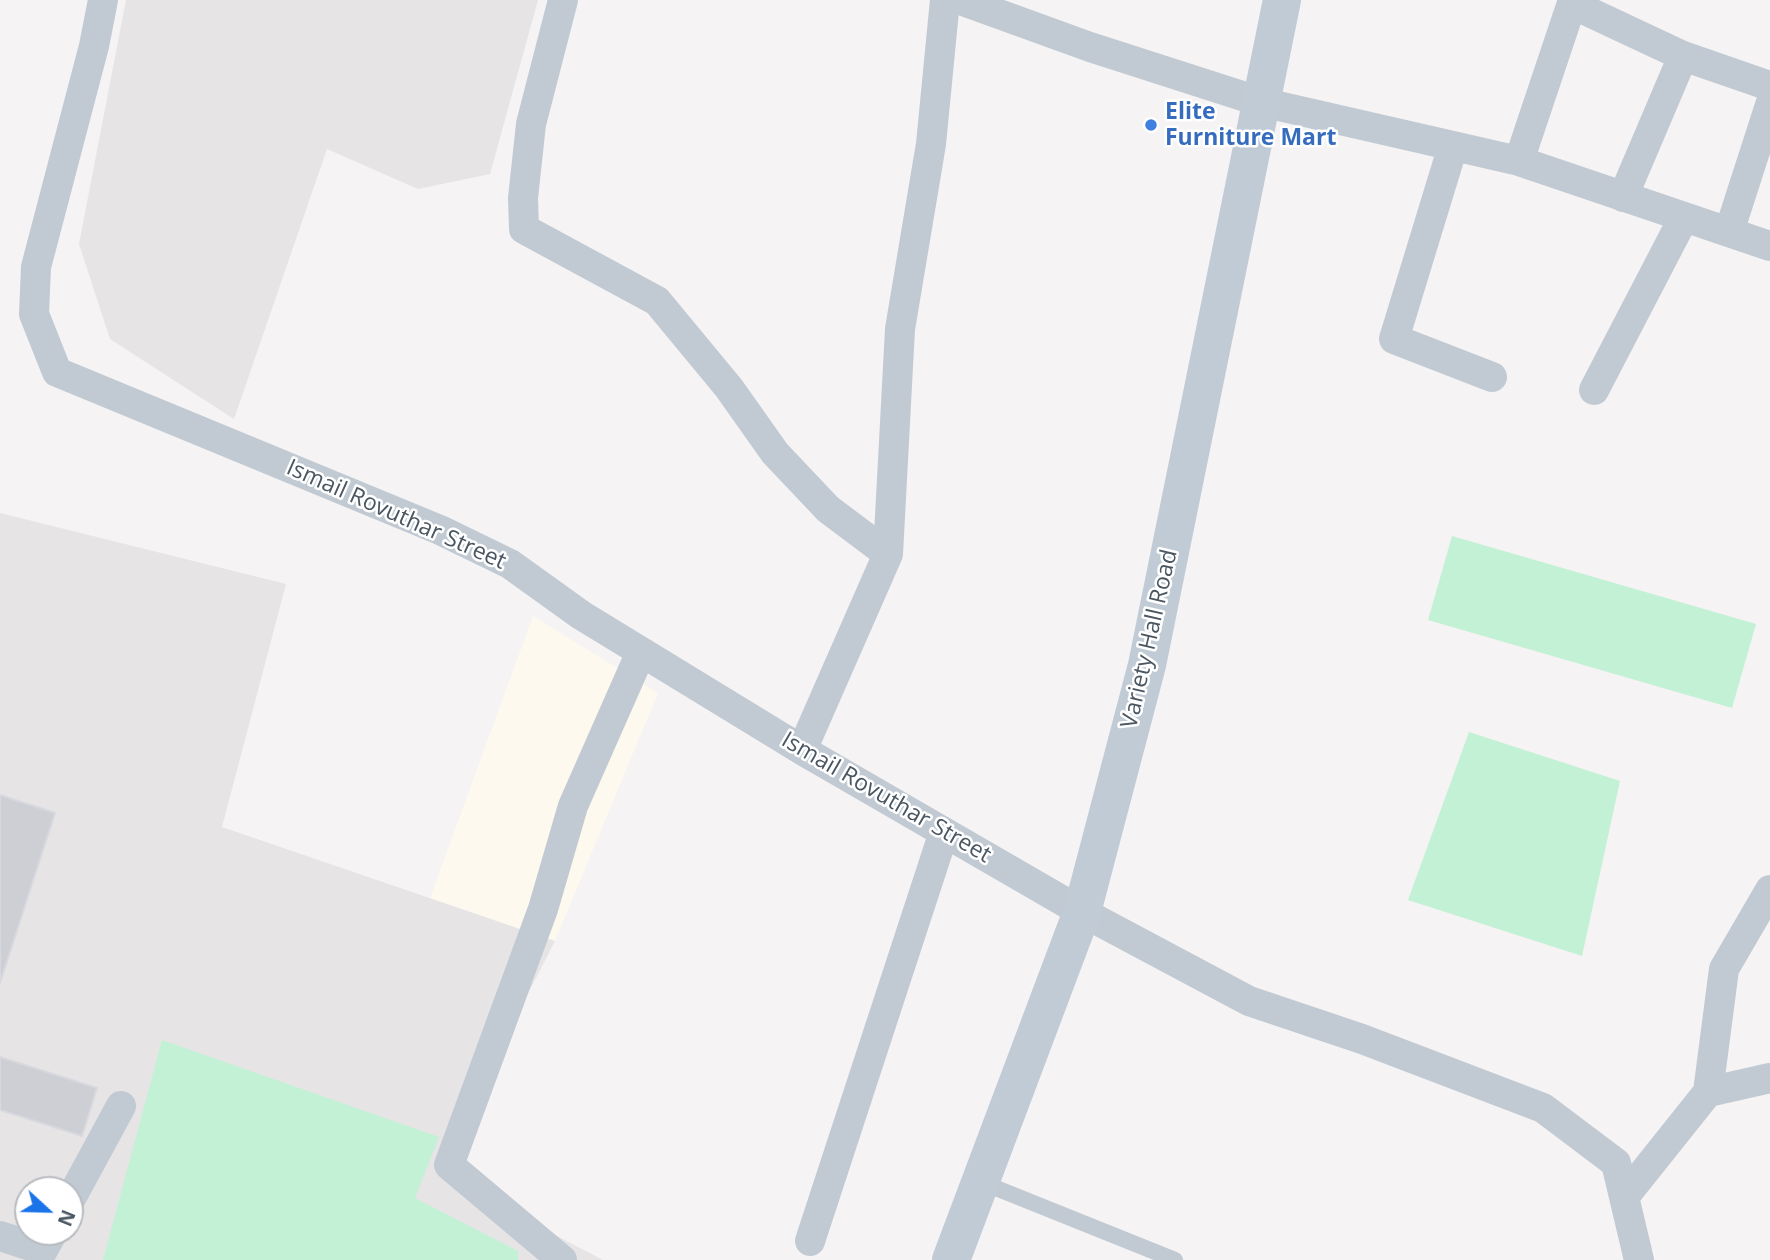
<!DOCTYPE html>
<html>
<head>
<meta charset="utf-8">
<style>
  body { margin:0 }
  #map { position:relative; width:1770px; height:1260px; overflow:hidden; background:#f5f3f3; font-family:"Open Sans",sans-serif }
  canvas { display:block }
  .north { position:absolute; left:14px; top:1176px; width:70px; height:70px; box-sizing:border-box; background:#fff; border:2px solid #b7bbc0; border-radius:50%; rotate:112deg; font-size:19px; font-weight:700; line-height:28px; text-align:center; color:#4a5661 }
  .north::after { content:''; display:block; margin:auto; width:24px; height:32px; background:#1a73e8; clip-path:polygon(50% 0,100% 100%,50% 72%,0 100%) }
</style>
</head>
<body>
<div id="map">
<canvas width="1770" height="1260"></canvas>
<div class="north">N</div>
</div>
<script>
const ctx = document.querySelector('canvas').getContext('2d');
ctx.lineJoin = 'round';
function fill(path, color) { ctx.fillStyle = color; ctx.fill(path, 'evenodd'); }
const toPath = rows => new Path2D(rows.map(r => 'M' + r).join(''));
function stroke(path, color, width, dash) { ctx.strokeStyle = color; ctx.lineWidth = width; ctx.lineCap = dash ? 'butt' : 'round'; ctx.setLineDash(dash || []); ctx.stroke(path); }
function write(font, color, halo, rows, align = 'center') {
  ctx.font = font + ' "Open Sans",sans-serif'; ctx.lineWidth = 5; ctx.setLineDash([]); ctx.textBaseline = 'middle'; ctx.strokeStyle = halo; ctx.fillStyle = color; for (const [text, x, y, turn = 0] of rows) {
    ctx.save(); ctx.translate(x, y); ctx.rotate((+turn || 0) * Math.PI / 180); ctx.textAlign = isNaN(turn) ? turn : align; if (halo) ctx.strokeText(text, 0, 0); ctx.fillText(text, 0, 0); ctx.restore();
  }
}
fill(toPath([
  [533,616,658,693,555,941,430,898]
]), '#fdf9ef');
fill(toPath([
  [126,0,538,0,490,174,418,189,327,149,234,419,110,339,79,244],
  [0,513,286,584,222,827,555,941,436,1173,603,1260,0,1260],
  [28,1190,70,1190,70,1232,28,1232]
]), '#e6e4e5');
fill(toPath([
  [1452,536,1756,624,1732,708,1428,620],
  [1469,732,1620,781,1582,956,1408,900],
  [162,1040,439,1137,415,1198,518,1251,518,1260,103,1260]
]), '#c3f1d5');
const building = toPath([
  [0,795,55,813,0,983,0,795],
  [0,1057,97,1088,82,1136,0,1110,0,1057]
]);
fill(building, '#cdcfd5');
stroke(building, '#d7d9de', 2);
stroke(toPath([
  [981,1182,1175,1260]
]), '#c1cad2', 16);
stroke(toPath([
  [103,0,94,46,36,267,34,314,57,372,440,530,510,564,581,615,802,750,1082,912,1249,1001,1362,1039,1543,1108,1616,1163,1639,1260],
  [563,0,531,124,523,198,524,229,657,301,729,388,775,453,828,509,888,554,802,750],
  [960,0,1090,47,1261,102,1519,161,1770,246],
  [1572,4,1683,56,1770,86],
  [1453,146,1394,339,1492,377],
  [1519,161,1573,0],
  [1623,197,1683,56],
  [1729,232,1770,105],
  [1594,390,1684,217],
  [888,554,900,329,931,144,945,0],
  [1708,1092,1770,1078],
  [1625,1196,1708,1092,1724,969,1770,890],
  [70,1200,121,1106],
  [0,1236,43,1250,53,1232],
  [810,1241,944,832],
  [562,1260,449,1165,543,909,573,806,641,652]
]), '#c1cad2', 30);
stroke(toPath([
  [951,1260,1082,912,1147,665,1282,0]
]), '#c1cbd6', 38);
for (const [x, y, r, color] of [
  [1151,125,7,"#3f7fe0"]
]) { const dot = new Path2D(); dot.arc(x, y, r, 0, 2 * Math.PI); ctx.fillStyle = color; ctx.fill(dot); stroke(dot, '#fff', 2.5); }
write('bold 23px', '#366cbe', '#fff', [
  ["Elite",1165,112],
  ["Furniture Mart",1165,138]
], 'left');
write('23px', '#4a5661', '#fff', [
  ["Ismail Rovuthar Street",396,515,24],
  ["Variety Hall Road",1150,639,-77],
  ["Ismail Rovuthar Street",886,798,30]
]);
</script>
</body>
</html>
